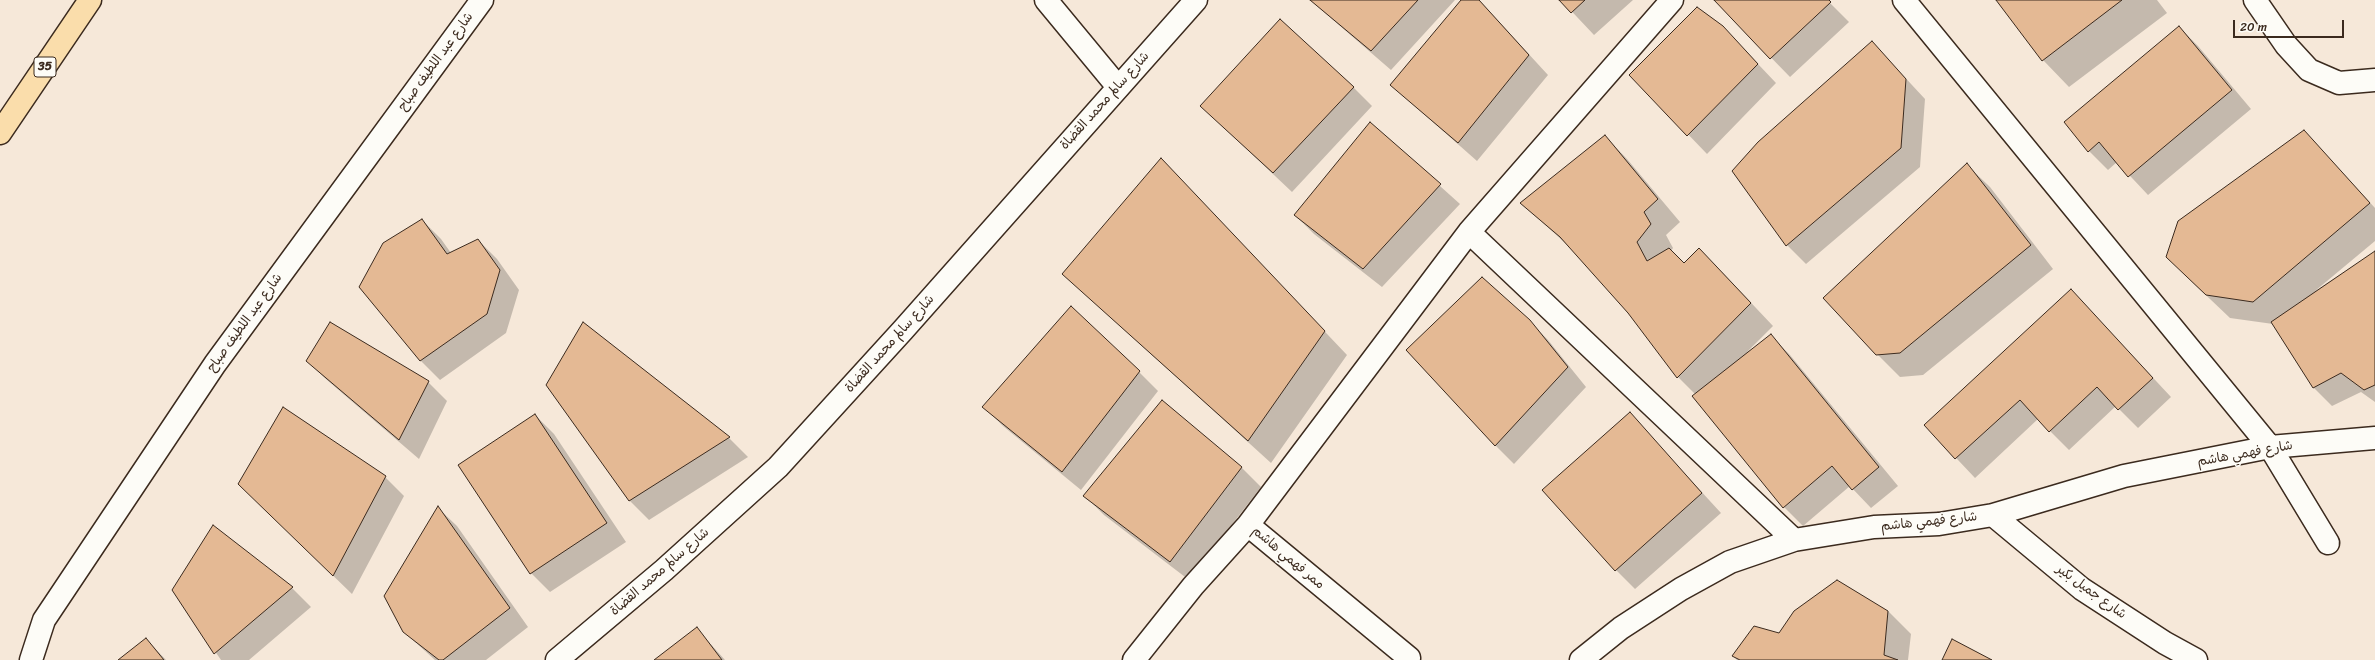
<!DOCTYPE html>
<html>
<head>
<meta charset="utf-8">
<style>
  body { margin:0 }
  #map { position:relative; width:2375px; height:660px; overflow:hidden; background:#f6e8d9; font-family:Sriracha,sans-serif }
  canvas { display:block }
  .scale { position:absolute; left:2233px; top:20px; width:111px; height:18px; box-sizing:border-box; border:2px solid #3b2a1e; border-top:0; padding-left:5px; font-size:12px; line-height:14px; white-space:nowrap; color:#3b2a1e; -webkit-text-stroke:3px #fdfcf7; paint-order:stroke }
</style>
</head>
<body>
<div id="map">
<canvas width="2375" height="660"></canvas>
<div class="scale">20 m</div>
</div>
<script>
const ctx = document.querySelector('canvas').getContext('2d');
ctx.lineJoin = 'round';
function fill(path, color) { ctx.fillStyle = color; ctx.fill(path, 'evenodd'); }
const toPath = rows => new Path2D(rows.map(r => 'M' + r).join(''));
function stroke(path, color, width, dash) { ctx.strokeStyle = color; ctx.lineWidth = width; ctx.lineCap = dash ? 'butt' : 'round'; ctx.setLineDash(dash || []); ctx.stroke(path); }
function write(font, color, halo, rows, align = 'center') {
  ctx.font = font + ' Sriracha,"Playpen Sans Arabic",sans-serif'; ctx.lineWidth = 3; ctx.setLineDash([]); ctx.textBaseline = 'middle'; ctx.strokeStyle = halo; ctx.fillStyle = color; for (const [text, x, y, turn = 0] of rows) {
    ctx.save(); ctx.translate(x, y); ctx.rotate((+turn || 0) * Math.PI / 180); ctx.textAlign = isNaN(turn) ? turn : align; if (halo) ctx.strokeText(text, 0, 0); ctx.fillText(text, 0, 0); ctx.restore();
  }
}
fill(toPath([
  [1310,0,1455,0,1391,70],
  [1463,0,1479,0,1548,75,1477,161,1391,85],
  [1561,0,1633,0,1594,35],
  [1715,0,1827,0,1849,22,1790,77],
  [1997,0,2157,0,2167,13,2069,87,2043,60],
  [1722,26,1776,83,1707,154,1631,75],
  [2179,27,2198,46,2251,109,2148,195,2117,162,2108,170,2089,151],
  [1872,42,1925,99,1920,167,1806,264,1787,245],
  [1353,87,1372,106,1292,192,1201,106],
  [1371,124,1460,204,1382,287,1314,234,1295,215],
  [2304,131,2375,208,2375,241,2315,291,2375,252,2375,402,2361,392,2332,406,2313,387,2273,324,2230,318,2190,280],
  [1605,136,1627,159,1680,222,1666,235,1673,248,1671,251,1684,264,1722,272,1773,326,1747,352,1771,336,1790,355,1898,486,1871,508,1850,486,1803,526,1784,507,1695,394,1678,377,1629,312,1574,251,1521,203],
  [1161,159,1347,355,1271,463,1063,274],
  [1967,165,1990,187,2053,269,1923,375,1900,377,1877,354],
  [422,220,441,239,451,253,478,240,497,259,519,290,506,333,440,380,421,361,361,286],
  [2071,290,2171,397,2138,428,2116,406,2069,450,2038,419,1975,478,1925,425],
  [1529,321,1548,340,1586,387,1514,464,1495,445],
  [583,324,729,438,748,457,649,520,630,501,548,385],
  [307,361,428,382,447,401,419,459,327,380],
  [1139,372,1158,391,1081,490,1003,426,984,407],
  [1162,401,1242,468,1261,487,1189,580,1104,515,1085,496],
  [1630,414,1721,513,1635,589,1616,570],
  [535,415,554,434,626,542,550,592,531,573],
  [385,477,404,496,352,594,258,503],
  [438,508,457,526,528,627,486,660,435,660,404,632],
  [292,588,311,607,249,660,221,660,173,590],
  [1888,611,1911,634,1908,660,1737,660,1733,656,1780,634],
  [697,629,725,660,656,660],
  [146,639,166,660,120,660]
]), '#0003');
const building = toPath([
  [1310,0,1418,0,1371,51,1310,0],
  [1461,0,1479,0,1529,55,1458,143,1390,85,1461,0],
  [1559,0,1585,0,1571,13,1559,0],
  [1714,0,1829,0,1831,2,1770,59,1714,0],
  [1996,0,2122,0,2042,61,1996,0],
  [1697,7,1723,26,1758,64,1687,136,1629,75,1697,7],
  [1280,19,1354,87,1273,173,1200,106,1280,19],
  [2179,26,2232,90,2128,177,2099,142,2088,152,2064,122,2179,26],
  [1872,41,1906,79,1901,148,1786,246,1732,171,1758,142,1872,41],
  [1370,122,1441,184,1363,269,1294,215,1370,122],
  [2304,130,2370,203,2253,302,2206,295,2166,257,2178,221,2304,130],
  [1605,135,1658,199,1644,212,1651,224,1637,242,1647,261,1669,248,1684,263,1699,248,1751,303,1677,378,1628,313,1560,237,1520,203,1605,135],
  [1161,158,1325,331,1248,441,1062,274,1161,158],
  [1967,163,2031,245,1900,353,1876,355,1823,298,1967,163],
  [422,219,447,254,478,239,500,270,487,314,420,361,359,287,383,243,422,219],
  [2375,251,2375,385,2364,390,2341,373,2313,388,2271,322,2375,251],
  [1482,277,1530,320,1568,367,1495,446,1406,350,1482,277],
  [2071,289,2153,378,2118,410,2097,387,2049,432,2020,400,1955,459,1924,425,2071,289],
  [1071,306,1140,371,1062,472,982,407,1071,306],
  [330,322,429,381,399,440,306,361,330,322],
  [583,322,730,437,629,501,546,385,583,322],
  [1771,334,1879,467,1852,490,1832,466,1783,508,1692,396,1771,334],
  [1162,400,1242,467,1170,562,1083,496,1162,400],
  [283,407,386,476,333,576,238,484,283,407],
  [1630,412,1702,493,1615,571,1542,490,1630,412],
  [535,414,607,523,530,574,458,465,535,414],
  [438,506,510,608,443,660,439,660,403,632,384,596,438,506],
  [213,525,293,587,214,654,172,590,213,525],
  [1837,580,1888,611,1884,655,1898,660,1740,660,1732,656,1754,626,1779,633,1794,611,1837,580],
  [697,627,722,660,654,660,697,627],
  [146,638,164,660,118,660,146,638],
  [1952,639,1992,660,1942,660,1952,639]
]);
fill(building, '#e4b994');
stroke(building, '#3b2a1e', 1);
const service = toPath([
  [2270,447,2328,543]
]);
const minor = toPath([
  [1046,0,1118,87],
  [1904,0,2270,447],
  [2255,0,2286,45,2309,70,2339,83,2375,80],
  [1469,232,1794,540],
  [1993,515,2082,589,2165,643,2196,660],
  [1248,525,1409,658],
  [31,660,44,620,215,364,482,0],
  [1134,660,1193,586,1248,525,1469,232,1672,0],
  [1581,660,1621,628,1681,589,1730,562,1794,540,1874,527,1939,524,1993,515,2124,476,2270,447,2375,438]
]);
const tertiary = toPath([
  [557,660,664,570,778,467,903,330,1196,0]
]);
const trunk = toPath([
  [0,133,90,0]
]);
stroke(service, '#3b2a1e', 25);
stroke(minor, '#3b2a1e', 25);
stroke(tertiary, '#3b2a1e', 25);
stroke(trunk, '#3b2a1e', 25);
stroke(service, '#fdfcf7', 22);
stroke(minor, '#fdfcf7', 22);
stroke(tertiary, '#fdfcf7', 22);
stroke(trunk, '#faddab', 22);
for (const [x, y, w] of [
  [45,67,22]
]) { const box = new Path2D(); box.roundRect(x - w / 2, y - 10, w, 20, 3); ctx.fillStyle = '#fdfcf7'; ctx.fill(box); stroke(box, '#3b2a1e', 1); }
write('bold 12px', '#3b2a1e', null, [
  ["35",45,67]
]);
write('13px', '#3b2a1e', '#fdfcf7', [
  ["شارع عبد اللطيف صباح",436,62,-54],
  ["شارع سالم محمد القضاة",1105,101,-48],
  ["شارع عبد اللطيف صباح",245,323,-54],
  ["شارع سالم محمد القضاة",890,344,-48],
  ["شارع فهمي هاشم",2245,454,-10],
  ["شارع فهمي هاشم",1929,522,-6],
  ["ممر فهمي هاشم",1288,558,40],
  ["شارع سالم محمد القضاة",660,572,-41],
  ["شارع جميل بكير",2091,592,36]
]);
</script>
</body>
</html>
